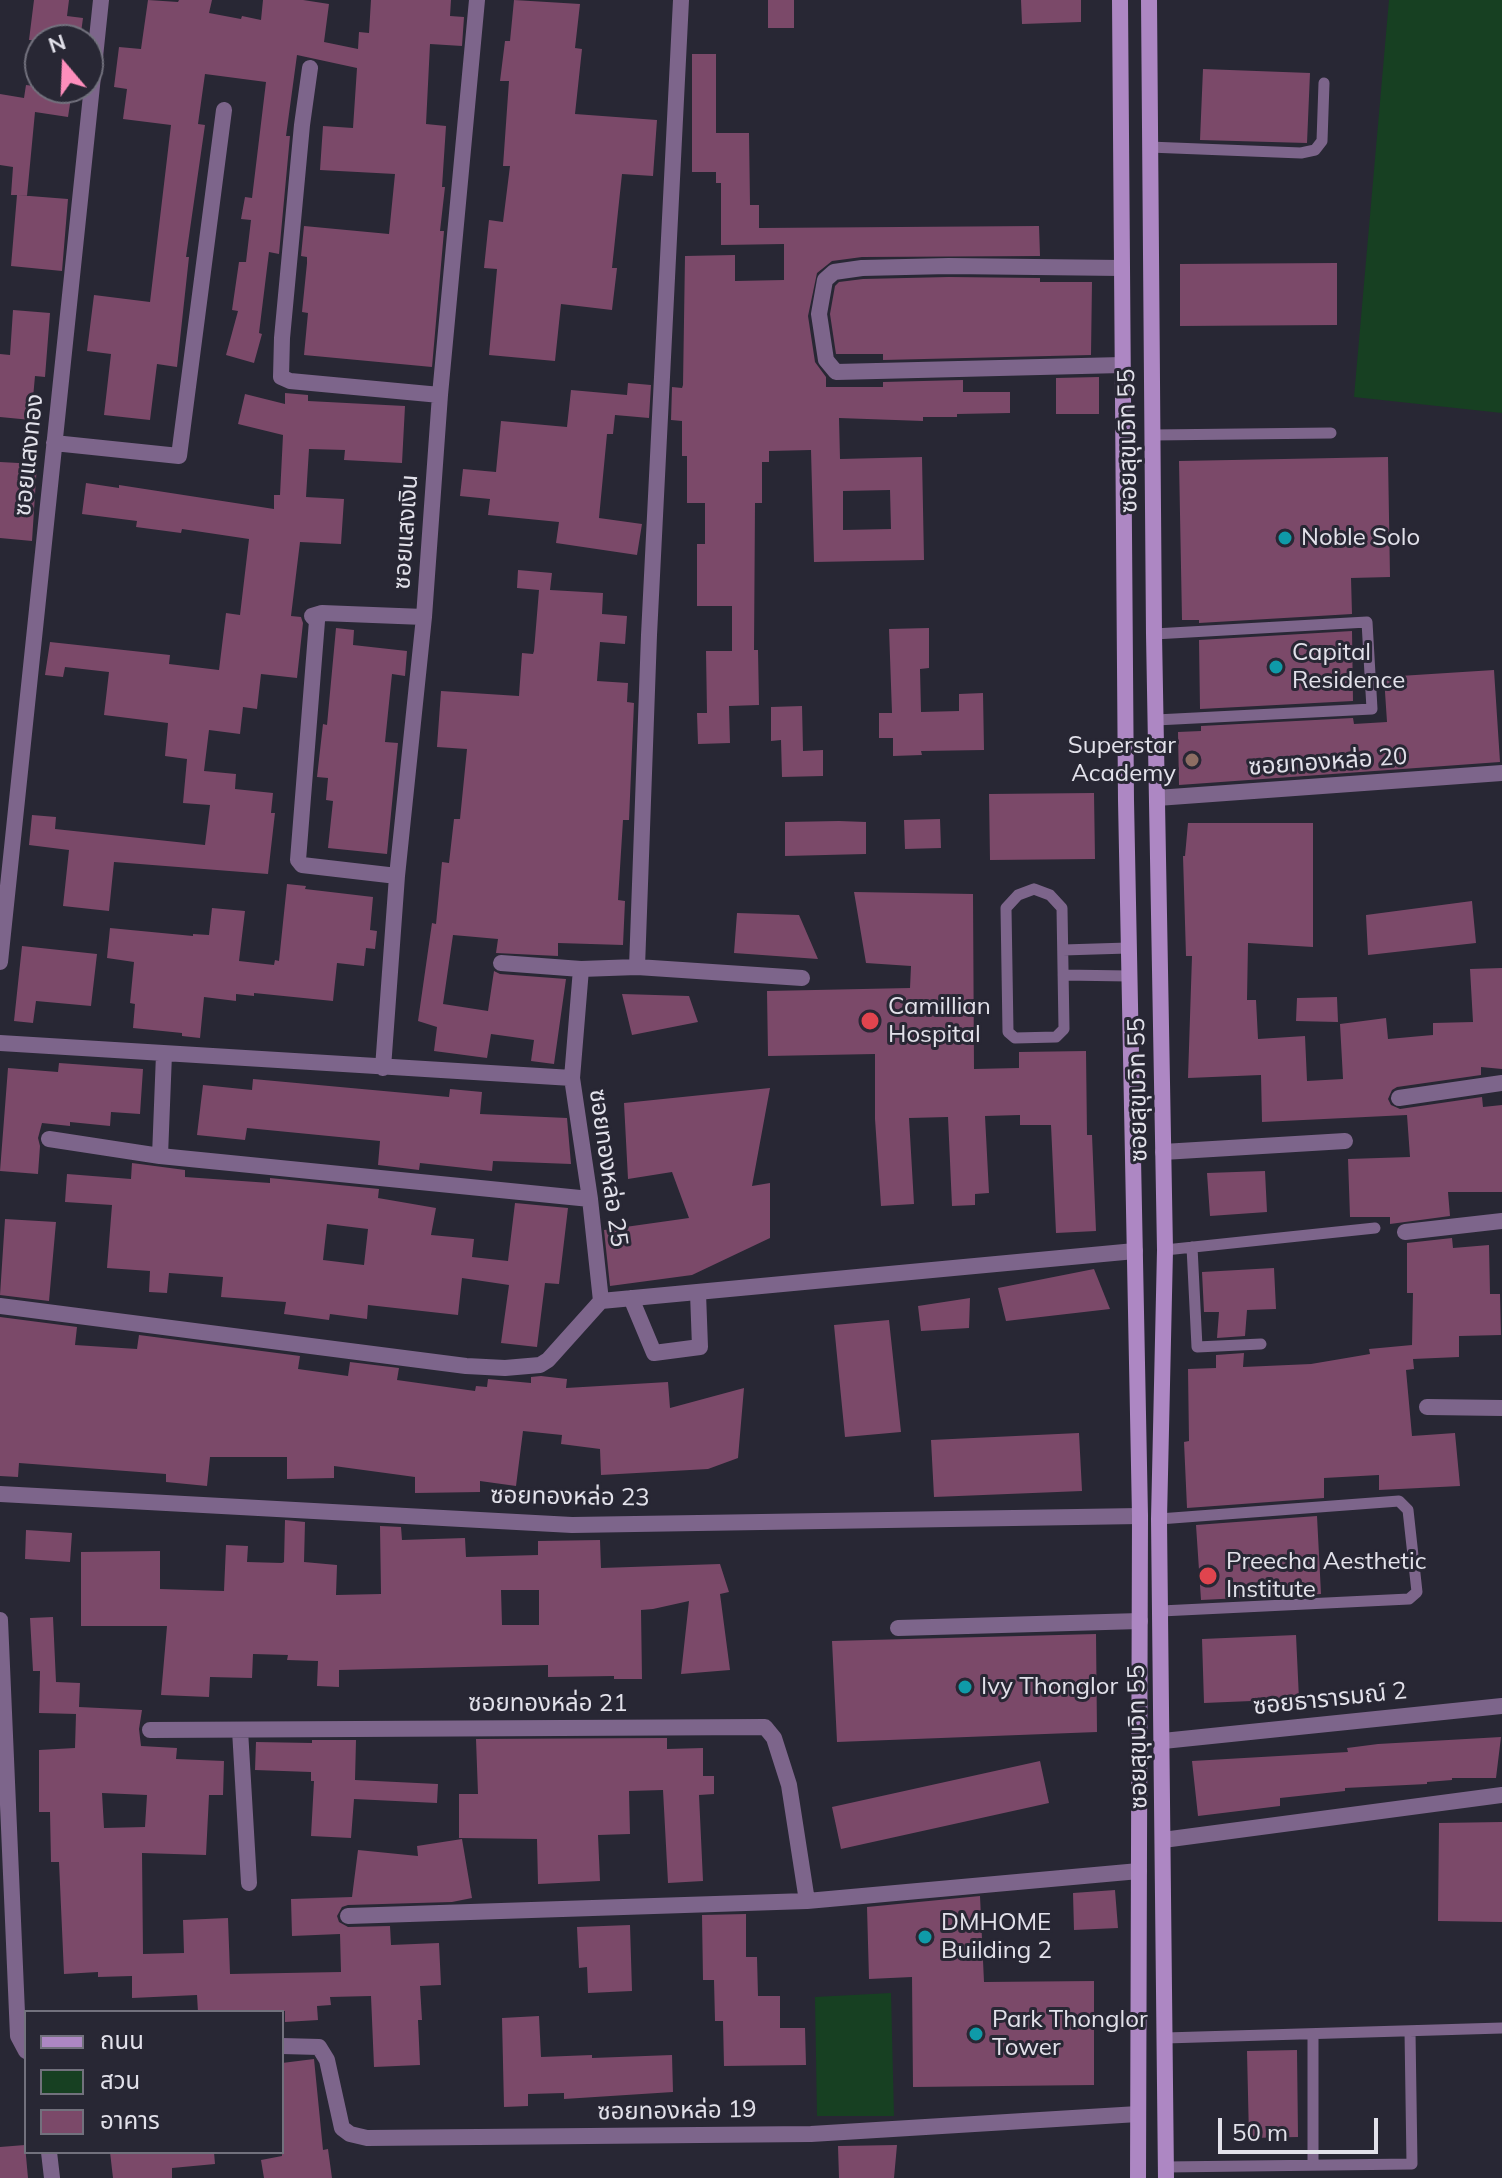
<!DOCTYPE html>
<html>
<head>
<meta charset="utf-8">
<style>
  body { margin:0 }
  #map { position:relative; width:1502px; height:2178px; overflow:hidden; background:#282734; font-family:Mulish,"Noto Sans Thai",sans-serif }
  canvas { display:block }
  .legend { position:absolute; left:24px; top:2010px; width:260px; height:144px; box-sizing:border-box; background:#282734; border:2px solid #72717d; margin:0; padding:10px 14px; list-style:none; font-size:24px; color:#e2e1ea }
  .legend li { display:flex; align-items:center; gap:16px; height:40px }
  .legend b { width:40px; border:2px solid #72717d }
  .north { position:absolute; left:24px; top:24px; width:80px; height:80px; box-sizing:border-box; background:#282734; border:2px solid #72717d; border-radius:50%; rotate:341deg; font-size:22px; font-weight:700; line-height:32px; text-align:center; color:#e2e1ea }
  .north::after { content:''; display:block; margin:auto; width:28px; height:36px; background:#fe8ebc; clip-path:polygon(50% 0,100% 100%,50% 72%,0 100%) }
  .scale { position:absolute; left:1218px; top:2118px; width:160px; height:36px; box-sizing:border-box; border:4px solid #e2e1ea; border-top:0; padding-left:10px; font-size:24px; line-height:28px; white-space:nowrap; color:#e2e1ea; -webkit-text-stroke:6px #282734; paint-order:stroke }
</style>
</head>
<body>
<div id="map">
<canvas width="1502" height="2178"></canvas>
<ul class="legend">
<li><b style="height:10px;background:#ad87c3"></b>ถนน</li>
<li><b style="height:22px;background:#174022"></b>สวน</li>
<li><b style="height:22px;background:#7b4969"></b>อาคาร</li>
</ul>
<div class="north">N</div>
<div class="scale">50 m</div>
</div>
<script>
const ctx = document.querySelector('canvas').getContext('2d');
ctx.lineJoin = 'round';
function fill(path, color) { ctx.fillStyle = color; ctx.fill(path, 'evenodd'); }
const toPath = rows => new Path2D(rows.map(r => 'M' + r).join(''));
function stroke(path, color, width, dash) { ctx.strokeStyle = color; ctx.lineWidth = width; ctx.lineCap = dash ? 'butt' : 'round'; ctx.setLineDash(dash || []); ctx.stroke(path); }
function write(font, color, halo, rows, align = 'center') {
  ctx.font = font + ' Mulish,"Noto Sans Thai",sans-serif'; ctx.lineWidth = 6; ctx.setLineDash([]); ctx.textBaseline = 'middle'; ctx.strokeStyle = halo; ctx.fillStyle = color; for (const [text, x, y, turn = 0] of rows) {
    ctx.save(); ctx.translate(x, y); ctx.rotate((+turn || 0) * Math.PI / 180); ctx.textAlign = isNaN(turn) ? turn : align; if (halo) ctx.strokeText(text, 0, 0); ctx.fillText(text, 0, 0); ctx.restore();
  }
}
fill(toPath([
  [1389,0,1502,0,1502,413,1354,397],
  [891,1993,894,2116,817,2116,815,1997]
]), '#174022');
fill(toPath([
  [34,0,69,0,67,16,83,18,80,40,29,40],
  [148,0,178,2,179,0,212,0,209,13,241,19,242,16,261,20,263,0,303,0,329,4,324,42,358,49,359,32,369,33,371,0,451,0,450,16,464,17,462,46,430,44,426,124,446,126,442,187,445,187,440,231,444,231,432,367,304,355,308,313,302,312,307,263,307,257,301,256,304,226,389,234,395,174,320,170,323,126,353,128,357,68,297,55,286,136,290,136,279,254,269,252,259,333,262,334,254,363,226,355,238,311,232,310,239,262,246,262,251,220,241,219,245,197,252,198,266,82,205,74,198,124,205,125,186,257,189,257,177,367,157,364,150,420,104,415,111,354,87,351,94,295,150,302,171,125,123,119,127,89,114,87,119,47,141,49],
  [514,0,580,4,575,48,582,49,575,114,657,120,653,176,622,174,612,268,617,268,612,310,561,304,555,361,489,355,497,269,484,268,489,220,503,222,510,166,503,166,509,81,500,81,505,41,510,41],
  [768,0,794,0,794,28,768,28],
  [1021,0,1081,0,1081,22,1022,24],
  [692,54,716,54,716,133,749,133,750,205,759,205,759,228,1039,226,1040,256,862,257,832,261,817,273,808,316,815,362,826,377,826,387,883,387,883,382,963,380,963,392,1010,392,1010,413,957,414,957,417,923,417,923,421,839,418,840,459,922,457,924,560,814,562,811,450,769,451,769,462,762,462,762,503,755,503,754,650,758,650,759,705,729,706,730,743,698,744,697,713,707,713,706,651,732,651,732,606,697,606,697,544,705,544,705,503,687,503,687,456,682,456,682,421,671,420,672,387,682,388,683,385,685,256,735,255,735,281,784,280,784,244,721,245,721,183,716,183,716,172,692,172],
  [890,490,891,529,843,530,843,491],
  [1203,69,1310,73,1307,143,1200,140],
  [26,85,72,91,68,117,35,112,27,196,17,195,68,199,62,271,11,266,17,195,11,195,13,167,0,165,0,94,24,98],
  [1337,263,1337,325,1180,326,1180,264],
  [949,277,1040,278,1040,282,1092,282,1091,355,883,360,883,354,836,354,830,314,835,286,839,282,863,279],
  [13,310,50,313,45,377,35,376,31,420,0,417,0,354,10,355],
  [1099,377,1099,414,1056,414,1056,378],
  [628,383,651,385,649,418,615,415,613,434,607,434,599,518,642,524,637,555,556,543,559,522,488,515,490,499,460,496,463,469,496,472,501,421,567,427,571,390,627,395],
  [285,393,308,395,308,401,405,406,402,463,344,460,345,450,309,449,306,497,344,499,341,544,300,542,291,616,301,617,303,623,297,678,261,674,257,709,243,707,240,734,209,730,204,771,236,774,235,789,273,793,271,813,275,813,268,874,114,862,109,911,63,906,69,850,29,845,32,815,56,817,55,829,205,845,210,805,183,803,187,759,165,756,168,723,104,715,109,672,65,667,63,677,45,675,50,642,170,655,169,664,219,670,226,613,240,615,249,539,182,529,181,533,136,527,137,521,82,514,86,483,119,488,119,485,274,509,274,495,280,495,283,435,238,424,245,394,285,404],
  [1388,457,1390,577,1351,578,1352,614,1199,623,1199,620,1182,620,1179,461],
  [0,462,37,464,32,541,0,538],
  [518,570,552,573,550,590,603,593,602,614,627,616,625,644,600,642,597,681,628,683,627,702,634,703,629,820,623,820,618,900,625,901,623,945,558,943,558,956,496,953,498,939,453,935,443,1004,488,1011,494,971,500,974,566,979,554,1064,531,1061,534,1040,491,1034,487,1058,434,1051,437,1027,418,1021,432,923,436,924,442,862,449,863,454,819,460,819,467,749,437,747,441,691,519,696,522,653,533,654,534,651,539,590,517,588],
  [336,628,354,630,353,645,407,651,405,676,392,674,385,742,398,743,387,854,328,848,333,801,326,800,328,778,317,777,323,724,327,725],
  [929,628,929,668,920,669,921,712,959,711,959,694,983,693,984,750,921,751,922,755,893,756,893,738,879,738,879,713,892,713,889,629],
  [1352,631,1353,701,1200,709,1199,640],
  [1494,670,1500,762,1179,785,1178,732,1201,731,1201,726,1353,718,1354,724,1387,722,1384,677],
  [802,706,803,751,823,750,823,776,782,777,781,740,771,741,771,707],
  [1094,793,1095,859,990,860,989,794],
  [940,819,941,848,905,849,904,820],
  [839,821,866,822,866,854,785,856,785,822],
  [1188,823,1313,823,1313,947,1248,943,1247,1000,1256,1000,1258,1039,1305,1036,1307,1081,1343,1079,1340,1024,1386,1018,1388,1039,1433,1035,1433,1023,1473,1022,1470,969,1502,968,1502,1069,1481,1067,1481,1075,1397,1087,1392,1090,1388,1099,1391,1105,1400,1109,1482,1097,1483,1107,1502,1105,1502,1192,1448,1192,1450,1216,1390,1224,1390,1217,1350,1217,1348,1159,1410,1157,1407,1115,1262,1122,1261,1075,1188,1078,1192,956,1186,956,1183,856,1185,856],
  [287,884,306,886,305,889,373,897,370,930,377,931,375,949,366,948,364,966,337,963,333,1001,254,993,254,996,236,994,236,1001,204,997,200,1038,182,1036,182,1033,133,1028,135,1004,130,1003,134,962,107,958,110,928,193,936,193,934,209,935,212,908,245,911,239,961,274,965,275,960,279,961],
  [854,892,973,894,974,1069,1019,1068,1019,1052,1086,1051,1087,1135,1092,1135,1096,1231,1056,1233,1051,1125,1020,1125,1020,1115,985,1116,989,1193,975,1194,975,1205,952,1206,948,1117,909,1118,914,1204,881,1206,875,1119,875,1054,768,1056,767,991,910,988,911,966,866,963],
  [1472,901,1476,943,1368,955,1366,915],
  [737,913,799,915,818,959,734,953],
  [22,946,97,954,91,1006,36,1001,33,1023,14,1021],
  [622,994,689,996,698,1022,632,1035],
  [1337,997,1338,1022,1296,1021,1297,998],
  [59,1063,143,1069,140,1114,111,1112,110,1126,70,1122,70,1126,42,1123,38,1138,40,1146,38,1174,0,1171,8,1068,58,1072],
  [253,1079,449,1097,450,1089,482,1092,480,1114,567,1118,571,1164,493,1161,492,1171,420,1163,419,1170,378,1165,380,1141,247,1128,245,1140,197,1135,203,1085,252,1090],
  [770,1088,752,1186,770,1183,770,1238,692,1275,610,1286,604,1230,689,1218,672,1172,628,1179,624,1103],
  [132,1163,185,1170,185,1177,270,1183,270,1178,379,1189,378,1198,436,1208,431,1235,474,1239,472,1257,508,1261,515,1203,568,1208,559,1284,545,1283,537,1347,501,1343,509,1285,462,1278,458,1315,368,1305,367,1319,330,1314,329,1320,284,1314,286,1302,221,1297,223,1277,169,1273,167,1293,149,1292,150,1271,107,1268,112,1205,65,1202,67,1174,131,1179],
  [327,1224,368,1229,364,1265,323,1260],
  [1265,1171,1267,1212,1210,1216,1207,1173],
  [5,1219,56,1222,49,1301,0,1295],
  [1452,1238,1453,1248,1489,1245,1490,1294,1500,1294,1501,1335,1459,1336,1459,1357,1413,1359,1414,1369,1406,1370,1412,1436,1455,1433,1460,1486,1379,1490,1379,1475,1324,1478,1324,1498,1187,1508,1184,1442,1189,1441,1188,1369,1216,1368,1216,1355,1244,1353,1243,1367,1311,1364,1370,1354,1369,1349,1412,1345,1413,1293,1407,1293,1407,1243],
  [1274,1268,1276,1309,1247,1310,1245,1336,1217,1338,1219,1312,1204,1312,1202,1272],
  [1094,1269,1110,1309,1006,1321,998,1288],
  [970,1298,969,1328,921,1331,918,1306],
  [0,1317,77,1327,75,1345,137,1349,139,1335,300,1356,298,1369,348,1376,350,1362,399,1368,397,1380,475,1391,476,1386,487,1387,488,1379,531,1383,531,1377,541,1376,567,1379,566,1388,668,1382,670,1408,744,1388,738,1458,708,1469,601,1475,600,1449,561,1444,562,1435,523,1431,516,1486,480,1481,480,1492,415,1493,415,1477,334,1466,334,1478,287,1479,287,1457,210,1457,207,1486,166,1482,166,1474,19,1463,18,1477,0,1476],
  [889,1320,901,1432,845,1437,834,1325],
  [1079,1433,1082,1491,934,1497,931,1440],
  [1317,1516,1321,1594,1201,1600,1196,1525],
  [285,1520,305,1522,304,1562,337,1565,336,1595,381,1594,380,1526,401,1527,402,1540,465,1538,466,1557,538,1555,538,1541,600,1540,601,1568,720,1564,729,1592,720,1594,730,1670,681,1674,689,1601,653,1609,641,1610,642,1679,614,1679,614,1676,548,1677,548,1665,339,1670,339,1687,317,1686,318,1661,287,1660,288,1655,253,1654,252,1678,210,1677,209,1697,161,1695,167,1626,81,1626,81,1552,160,1551,160,1589,224,1591,226,1545,248,1546,247,1562,282,1563,284,1562],
  [501,1590,539,1590,539,1625,502,1625],
  [26,1530,72,1533,70,1562,25,1559],
  [53,1617,56,1682,80,1683,79,1707,142,1710,139,1729,141,1746,177,1748,176,1759,224,1761,223,1795,209,1795,206,1855,142,1853,143,1954,184,1953,183,1920,228,1918,230,1974,341,1972,340,1934,292,1936,291,1899,352,1897,358,1850,418,1856,417,1846,462,1839,472,1898,452,1902,348,1905,342,1907,337,1916,339,1922,348,1927,390,1926,391,1945,439,1943,441,1985,420,1986,422,2020,418,2020,420,2065,374,2067,371,1996,330,1997,331,2005,317,2006,318,2020,285,2022,285,2011,198,2012,197,1995,132,1998,132,1976,98,1977,98,1972,64,1974,59,1862,51,1862,50,1812,39,1812,39,1750,75,1748,76,1714,39,1713,40,1671,33,1671,30,1618],
  [102,1793,147,1795,145,1827,104,1828],
  [1096,1634,1097,1732,837,1742,832,1641],
  [1296,1635,1299,1699,1204,1703,1202,1639],
  [1501,1737,1496,1778,1452,1778,1452,1780,1427,1782,1427,1784,1345,1788,1345,1791,1280,1798,1280,1806,1198,1816,1192,1761,1348,1752,1347,1748,1378,1744],
  [667,1738,667,1749,703,1748,703,1776,714,1776,714,1794,699,1795,703,1881,668,1883,663,1790,629,1791,630,1834,598,1835,600,1881,538,1884,537,1839,459,1838,459,1794,478,1794,476,1739],
  [312,1740,356,1740,355,1780,438,1784,437,1803,354,1799,351,1838,311,1836,314,1781,311,1781,311,1772,255,1770,256,1742,312,1743],
  [1040,1761,1049,1803,841,1849,832,1807],
  [1502,1822,1502,1922,1438,1921,1439,1823],
  [1115,1890,1118,1928,1074,1930,1073,1893],
  [980,1896,984,1982,1094,1981,1094,2085,913,2087,912,1977,869,1979,867,1907],
  [746,1914,746,1957,757,1957,758,1996,780,1996,780,2028,805,2028,806,2065,724,2066,723,2021,715,2021,714,1980,703,1980,702,1915],
  [630,1925,632,1991,588,1993,587,1967,579,1968,577,1927],
  [539,2016,541,2057,592,2055,592,2058,672,2055,673,2092,564,2099,564,2093,528,2094,528,2106,504,2107,502,2018],
  [1297,2050,1298,2137,1249,2138,1247,2051],
  [314,2059,323,2150,328,2149,332,2178,264,2178,261,2160,282,2156,282,2063],
  [25,2145,28,2178,0,2178,0,2147],
  [897,2145,894,2178,839,2178,838,2146],
  [110,2152,214,2152,215,2164,172,2168,172,2178,113,2178]
]), '#7b4969');
stroke(toPath([
  [1149,147,1301,153,1315,150,1322,141,1324,83],
  [1152,435,1331,433],
  [1154,634,1367,622,1372,709,1156,720],
  [1034,889,1050,895,1062,908,1064,1029,1056,1037,1015,1038,1008,1032,1006,908,1018,895,1034,889],
  [1063,950,1128,948],
  [1063,975,1129,976],
  [1192,1247,1197,1347,1261,1344],
  [1165,1250,1375,1228],
  [1159,1519,1399,1501,1408,1510,1417,1592,1409,1599,1161,1611],
  [1165,2038,1502,2028],
  [1313,2165,1313,2034],
  [1166,2167,1412,2164,1410,2031]
]), '#7d658b', 11);
stroke(toPath([
  [310,68,302,125,282,338,281,377,290,381,440,395],
  [1121,268,949,266,862,268,834,272,825,280,819,314,826,360,836,372,1122,365],
  [54,443,179,456,224,110],
  [397,876,302,865,298,860,317,621,312,616,322,613,424,617],
  [0,962,101,0],
  [501,963,581,969],
  [637,967,802,978],
  [0,1043,572,1078],
  [383,1068,397,876,424,617,440,395,477,0],
  [1399,1098,1502,1083],
  [49,1139,160,1156,590,1199],
  [1163,1152,1345,1141],
  [160,1156,164,1054],
  [1405,1232,1502,1221],
  [631,1298,654,1353,700,1347,698,1293],
  [601,1301,590,1199,572,1078,581,969,637,967,649,635,681,0],
  [601,1301,1135,1251],
  [0,1306,466,1366,505,1368,540,1365,548,1360,601,1301],
  [1427,1407,1502,1408],
  [0,1494,572,1525,1140,1516],
  [0,1620,18,2036,26,2051],
  [898,1628,1140,1621],
  [150,1730,765,1727,774,1738,789,1785,807,1901],
  [240,1730,249,1883],
  [1163,1741,1502,1706],
  [1163,1840,1502,1795],
  [348,1916,807,1901,1139,1871],
  [282,2046,319,2047,327,2060,342,2128,350,2134,367,2138,811,2134,1138,2114],
  [49,2152,52,2178]
]), '#7d658b', 16);
stroke(toPath([
  [1157,798,1502,773]
]), '#7d658b', 16);
stroke(toPath([
  [1120,0,1126,800,1140,1516,1138,2178],
  [1149,0,1154,634,1165,1250,1159,1519,1166,2178]
]), '#ad87c3', 16);
for (const [x, y, r, color] of [
  [1285,538,8,"#0f9aa8"],
  [1276,667,8,"#0f9aa8"],
  [1192,760,8,"#8d6e63"],
  [870,1021,10,"#e0444e"],
  [1208,1576,10,"#e0444e"],
  [965,1687,8,"#0f9aa8"],
  [925,1937,8,"#0f9aa8"],
  [976,2034,8,"#0f9aa8"]
]) { const dot = new Path2D(); dot.arc(x, y, r, 0, 2 * Math.PI); ctx.fillStyle = color; ctx.fill(dot); stroke(dot, '#282734', 3); }
write('24px', '#e2e1ea', '#282734', [
  ["ซอยสุขุมวิท 55",1128,441,-91],
  ["ซอยแสงทอง",29,455,-84],
  ["ซอยแสงเงิน",406,532,-86],
  ["ซอยทองหล่อ 20",1328,762,-4],
  ["ซอยสุขุมวิท 55",1138,1090,-91],
  ["ซอยทองหล่อ 25",608,1168,82],
  ["ซอยทองหล่อ 23",570,1497,1],
  ["ซอยธารารมณ์ 2",1330,1699,-6],
  ["ซอยทองหล่อ 21",548,1704],
  ["ซอยสุขุมวิท 55",1138,1737,-91],
  ["ซอยทองหล่อ 19",677,2111,-1]
]);
write('24px', '#e2e1ea', '#282734', [
  ["Noble Solo",1301,538],
  ["Capital",1292,653],
  ["Residence",1292,681],
  ["Superstar",1176,746,"right"],
  ["Academy",1176,774,"right"],
  ["Camillian",888,1007],
  ["Hospital",888,1035],
  ["Preecha Aesthetic",1226,1562],
  ["Institute",1226,1590],
  ["Ivy Thonglor",981,1687],
  ["DMHOME",941,1923],
  ["Building 2",941,1951],
  ["Park Thonglor",992,2020],
  ["Tower",992,2048]
], 'left');
</script>
</body>
</html>
